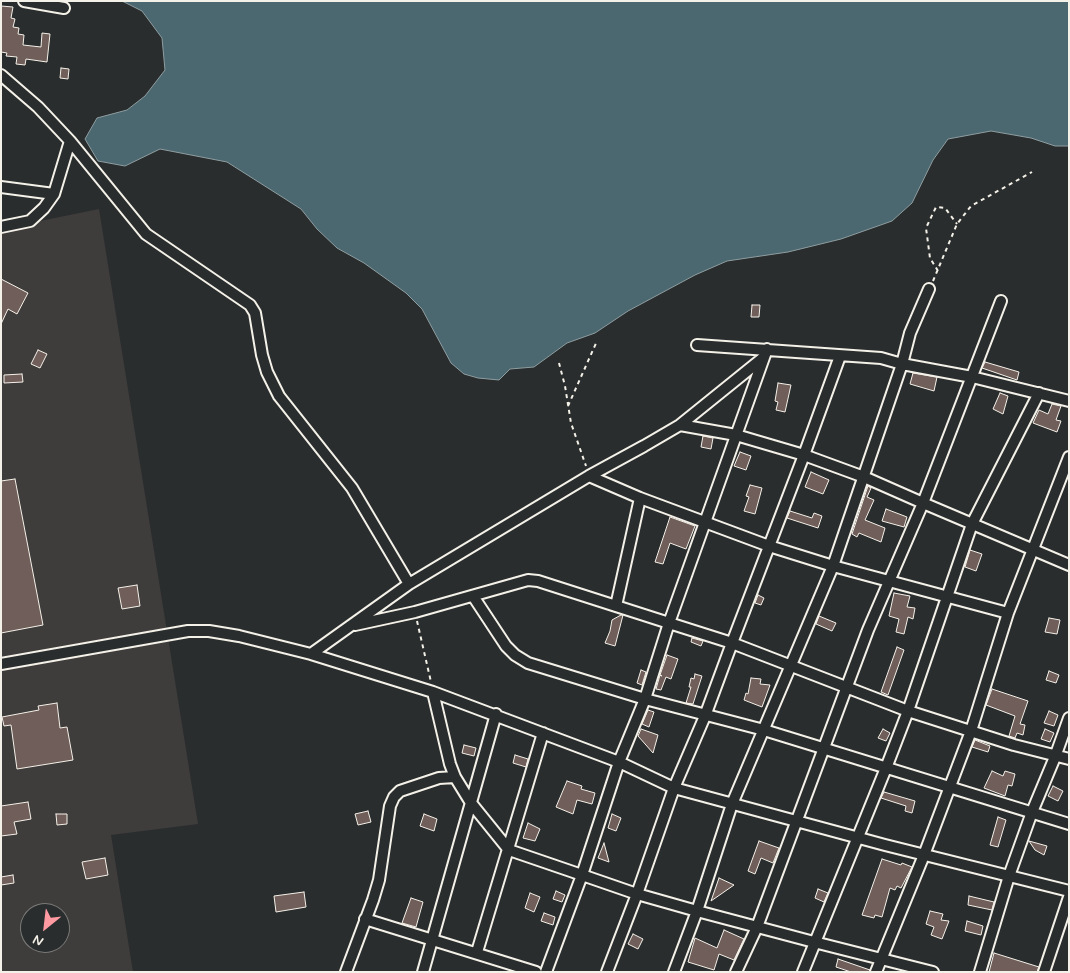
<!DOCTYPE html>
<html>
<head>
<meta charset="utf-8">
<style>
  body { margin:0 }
  #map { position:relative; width:1070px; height:973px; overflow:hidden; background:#2a2d2e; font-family:Mynerve,sans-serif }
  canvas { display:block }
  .frame { position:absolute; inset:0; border:2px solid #f4f1e8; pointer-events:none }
  .north { position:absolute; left:20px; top:903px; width:50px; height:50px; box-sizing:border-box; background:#2a2d2e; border:1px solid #7b7b78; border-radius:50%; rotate:209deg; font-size:14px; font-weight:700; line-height:20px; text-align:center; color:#f4f1e8 }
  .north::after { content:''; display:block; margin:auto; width:18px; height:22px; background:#ff9aa2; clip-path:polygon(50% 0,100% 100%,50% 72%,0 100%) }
</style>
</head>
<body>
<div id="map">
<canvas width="1070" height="973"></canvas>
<div class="frame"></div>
<div class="north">N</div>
</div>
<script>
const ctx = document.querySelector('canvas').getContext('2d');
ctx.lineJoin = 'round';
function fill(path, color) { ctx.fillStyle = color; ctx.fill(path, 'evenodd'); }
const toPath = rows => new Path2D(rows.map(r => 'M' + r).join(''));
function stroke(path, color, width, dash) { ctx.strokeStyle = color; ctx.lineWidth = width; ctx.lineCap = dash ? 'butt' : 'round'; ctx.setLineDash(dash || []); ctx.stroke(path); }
fill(toPath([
  [99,209,198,824,111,835,133,972,1,972,1,229],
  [30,913,60,913,60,943,30,943]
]), '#3f3c3c');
const water = toPath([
  [122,1,1069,1,1069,146,1055,146,1031,138,991,131,948,139,933,160,912,203,892,221,841,239,788,252,727,261,695,275,628,311,595,333,567,343,534,367,510,369,499,380,478,378,464,374,451,363,422,309,406,293,364,263,337,248,317,229,301,209,227,162,160,149,125,166,98,161,85,139,97,118,127,110,145,96,165,70,162,38,142,11,122,1]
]);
fill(water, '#4b6770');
stroke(water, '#8f9ea0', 1);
const building = toPath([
  [1,6,13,7,11,18,15,19,13,27,19,28,18,34,24,35,23,45,41,47,42,33,50,34,47,62,26,59,25,65,16,64,17,57,6,56,7,53,1,52,1,6],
  [61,68,69,69,68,79,60,78,61,68],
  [1,279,28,293,17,314,8,309,1,324,1,279],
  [752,305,760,305,759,317,751,317,752,305],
  [38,350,47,354,40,368,31,364,38,350],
  [985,362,1019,372,1017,380,982,368,985,362],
  [913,373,937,377,934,391,910,384,913,373],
  [22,374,23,382,4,383,4,375,22,374],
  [778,383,791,385,785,412,776,410,778,402,775,401,778,383],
  [1000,393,1008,396,1003,414,993,409,1000,393],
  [1052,404,1061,406,1056,420,1061,421,1057,432,1033,423,1039,410,1048,414,1052,404],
  [703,436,713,438,711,449,701,447,703,436],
  [740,452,751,456,746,470,734,466,740,452],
  [811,472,829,480,823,494,805,487,811,472],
  [15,479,43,625,1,633,1,481,15,479],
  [750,485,762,488,755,514,744,511,749,497,746,496,750,485],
  [868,486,871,488,867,497,874,500,865,520,885,528,881,542,859,533,857,537,852,534,868,486],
  [886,509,907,517,904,527,882,521,886,509],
  [790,511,812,518,814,513,822,516,818,528,787,518,790,511],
  [670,517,695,526,686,549,670,543,663,564,655,562,670,517],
  [970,550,982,554,976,571,965,567,970,550],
  [137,585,140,606,122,609,118,588,137,585],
  [894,593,910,596,907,607,915,608,913,619,908,617,904,634,896,632,899,619,889,616,894,593],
  [758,595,764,598,761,605,755,603,758,595],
  [621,615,623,615,615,646,605,643,610,631,612,620,621,615],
  [819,616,836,623,832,631,816,624,819,616],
  [1049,618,1060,620,1057,634,1045,632,1049,618],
  [692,638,703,641,701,646,691,642,692,638],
  [897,647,904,650,888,695,881,692,897,647],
  [667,655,678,659,671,679,666,677,661,690,656,689,660,675,662,676,660,675,667,655],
  [641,670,646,672,642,685,637,683,641,670],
  [1049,671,1059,675,1056,683,1046,680,1049,671],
  [695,674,702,676,693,704,686,703,691,687,689,687,691,678,694,679,695,674],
  [751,678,761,679,760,684,770,685,762,707,744,700,746,693,748,694,751,678],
  [992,689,1028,701,1020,724,1025,725,1023,735,1017,733,1015,738,1009,736,1015,716,986,705,992,689],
  [57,703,60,728,67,727,73,760,17,769,11,725,4,726,2,717,39,710,38,706,57,703],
  [648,710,654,712,649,727,642,724,648,710],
  [1049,711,1058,715,1054,726,1044,723,1049,711],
  [641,729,658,735,653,753,638,736,641,729],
  [883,729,890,733,886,741,878,738,883,729],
  [1045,729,1054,733,1050,742,1041,739,1045,729],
  [975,740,990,746,988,752,972,747,975,740],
  [464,745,476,748,474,756,462,753,464,745],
  [515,755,528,759,526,767,513,763,515,755],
  [992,771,1003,776,1005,771,1015,774,1012,786,1008,785,1005,796,984,788,992,771],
  [567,781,582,786,581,789,595,793,592,804,577,800,573,814,556,807,567,781],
  [1053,786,1063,791,1058,801,1048,796,1053,786],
  [884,792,915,801,912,813,905,811,906,806,881,798,884,792],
  [28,802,31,819,14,822,17,834,1,836,1,806,28,802],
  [368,811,371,822,358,825,355,814,368,811],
  [56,814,67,814,67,824,57,825,56,814],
  [424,814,437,819,434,831,420,826,424,814],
  [612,814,621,818,616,831,608,828,612,814],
  [998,817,1006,820,998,847,990,845,998,817],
  [528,823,540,829,535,841,523,838,528,823],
  [759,841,779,848,773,863,761,858,755,874,748,871,759,841],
  [1029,841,1047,846,1044,855,1035,850,1029,841],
  [604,843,609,862,598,858,604,843],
  [105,858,108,875,86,879,82,862,105,858],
  [882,859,901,865,902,863,912,867,901,888,897,886,895,890,890,888,882,917,875,915,874,918,862,915,882,859],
  [13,875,14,883,1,885,1,877,13,875],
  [719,878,734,885,711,901,719,878],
  [818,889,828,893,824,902,815,898,818,889],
  [556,891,565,895,562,902,553,899,556,891],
  [304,892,306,907,276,912,274,896,304,892],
  [530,893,540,897,534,912,525,908,530,893],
  [969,896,994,902,992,910,968,905,969,896],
  [411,898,423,902,416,927,402,923,411,898],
  [930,911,943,914,941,920,949,921,942,939,931,935,934,927,926,924,930,911],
  [544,913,555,917,553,925,541,921,544,913],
  [967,921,983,926,981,935,965,931,967,921],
  [724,930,744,939,734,960,719,954,714,970,688,962,695,938,717,948,724,930],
  [633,934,643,939,638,949,628,944,633,934],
  [994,953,1039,967,1037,972,989,972,994,953],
  [838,959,870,970,869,972,851,972,836,967,838,959]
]);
fill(building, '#705e5b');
stroke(building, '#f4f1e8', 1);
const minor = toPath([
  [24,1,64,8],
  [1,75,38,107,70,141,54,194],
  [70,141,146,234,250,305,255,313,262,355,267,372,279,396,352,488,409,584],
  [1,187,54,194,44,208,30,221,1,227],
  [697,345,881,358,902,364,972,377,1069,401],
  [840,356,804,455,732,643,908,711,1014,745,1069,759],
  [680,425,763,358],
  [589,476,640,498,769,546,833,566,902,364,910,333,929,289],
  [473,596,506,646,515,655,528,663,645,699,764,730,1069,824],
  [616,606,640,498],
  [1008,613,1069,457],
  [355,625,415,612,528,580,538,581,669,623,767,349],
  [311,654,409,584,589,476,644,446,680,425,736,435,804,455,864,477,923,503,1001,301],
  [1,664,188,631,209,631,239,636,311,654,433,692,619,762,674,788,885,845,1069,891],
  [455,777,471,803,509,850,582,875,546,972],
  [365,919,536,972],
  [477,952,543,733],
  [346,972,373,900,379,880,390,806,394,797,400,791,439,778,455,777,450,764,433,692],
  [423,972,496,714],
  [607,972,637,894,674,788,705,716,732,643,669,623,645,699,619,762,582,875,637,894,697,911,814,942,933,972],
  [674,972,697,911,732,804,833,566,1008,613,971,731,924,855,876,972],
  [736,972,757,927,868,630,923,503,1069,565],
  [803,972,886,768,908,711,972,524,1039,393],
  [980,972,1009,876,1032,812,1055,757,1069,718],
  [1044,972,1069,897]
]);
stroke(minor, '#f4f1e8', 14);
stroke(toPath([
  [938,271,930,258,926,228,936,207,945,208,957,224],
  [933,281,957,224,971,206,1032,172],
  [559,363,565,386,571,423,586,466],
  [568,406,597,341],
  [417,621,431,682]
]), '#f4f1e8', 2, [4, 4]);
stroke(minor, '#2a2d2e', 10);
</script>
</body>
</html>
